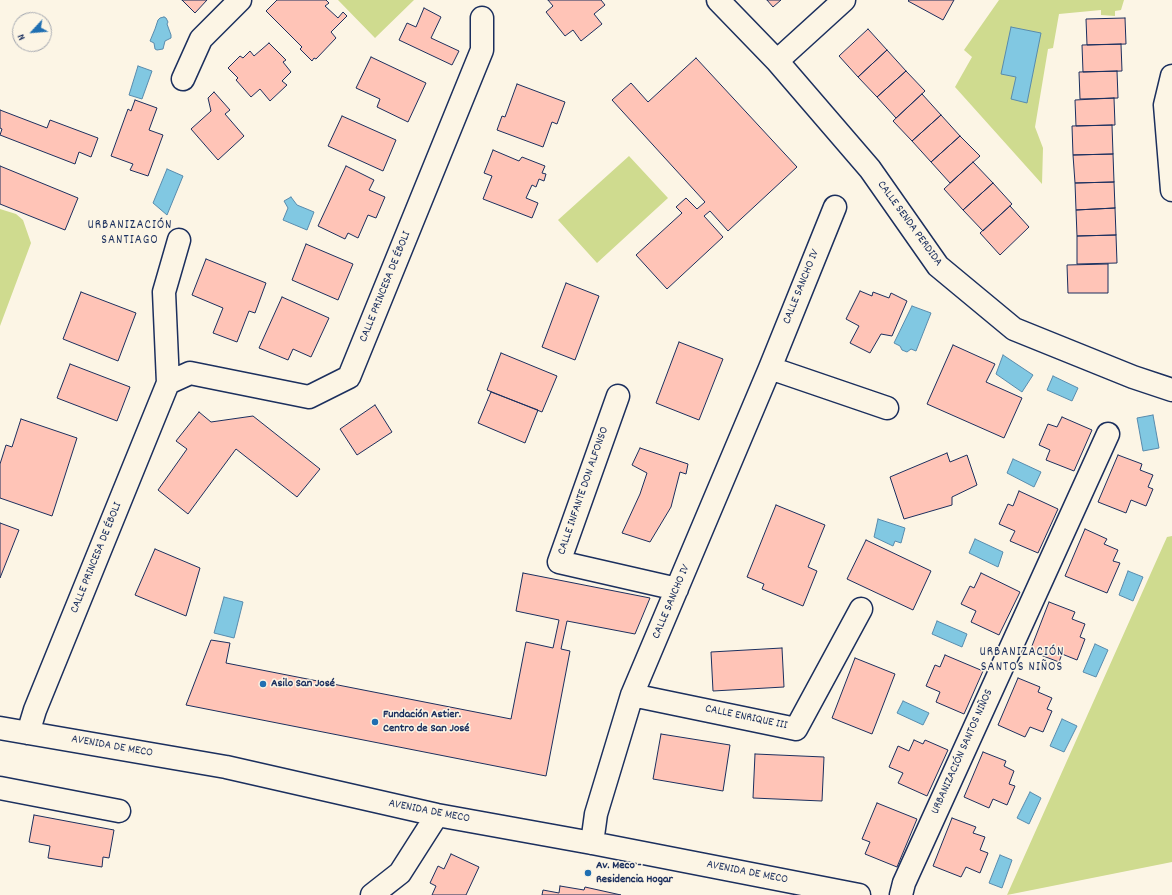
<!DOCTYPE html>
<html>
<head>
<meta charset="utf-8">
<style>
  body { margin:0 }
  #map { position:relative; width:1172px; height:895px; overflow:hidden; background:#fcf5e5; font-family:Dekko,sans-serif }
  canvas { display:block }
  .north { position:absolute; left:12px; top:12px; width:40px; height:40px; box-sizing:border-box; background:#fcf5e5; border:1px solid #a2a6af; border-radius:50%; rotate:244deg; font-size:11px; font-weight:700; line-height:16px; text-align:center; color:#1b2f5e }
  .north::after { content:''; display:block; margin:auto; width:14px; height:18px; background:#1f6fb2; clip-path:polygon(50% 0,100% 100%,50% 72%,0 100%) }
</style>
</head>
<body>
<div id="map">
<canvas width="1172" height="895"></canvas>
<div class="north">N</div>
</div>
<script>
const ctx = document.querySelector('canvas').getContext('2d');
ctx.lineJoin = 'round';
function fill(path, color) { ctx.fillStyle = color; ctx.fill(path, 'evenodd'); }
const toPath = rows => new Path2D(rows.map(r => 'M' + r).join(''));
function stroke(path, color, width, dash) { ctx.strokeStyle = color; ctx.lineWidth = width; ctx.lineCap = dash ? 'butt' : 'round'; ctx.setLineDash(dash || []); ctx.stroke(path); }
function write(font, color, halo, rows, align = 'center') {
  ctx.font = font + ' Dekko,sans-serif'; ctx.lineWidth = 3; ctx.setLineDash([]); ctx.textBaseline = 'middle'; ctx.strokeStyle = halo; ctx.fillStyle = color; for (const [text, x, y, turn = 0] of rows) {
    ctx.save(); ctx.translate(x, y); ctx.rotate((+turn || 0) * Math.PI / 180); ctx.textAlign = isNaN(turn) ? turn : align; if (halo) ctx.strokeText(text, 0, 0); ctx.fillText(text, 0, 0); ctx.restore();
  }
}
fill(toPath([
  [338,0,414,0,375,38],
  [999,0,1124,0,1121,10,1115,11,1115,16,1101,15,1101,10,1059,14,1053,48,1048,49,1035,127,1043,148,1042,184,955,87,972,57,964,50],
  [629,156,668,198,597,263,558,220],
  [0,209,16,214,23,220,31,243,0,326],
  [1172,536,1172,862,1007,895,1167,537]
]), '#cfdb8f');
const water = toPath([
  [164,17,166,18,168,22,167,24,171,35,171,38,165,41,163,49,157,50,155,49,154,43,150,41,155,29,158,20,160,18,164,17],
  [1011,27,1041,33,1027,103,1011,99,1016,77,1001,74,1011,27],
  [138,66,152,71,142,99,129,95,138,66],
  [167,169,183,176,167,215,153,203,167,169],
  [291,197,297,205,314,212,307,230,283,220,288,208,284,201,291,197],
  [912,306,931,313,916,351,911,349,907,352,902,350,900,346,894,343,912,306],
  [1003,355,1033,375,1022,392,996,374,1003,355],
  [1053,376,1078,388,1072,401,1047,390,1053,376],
  [1153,415,1159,448,1143,451,1137,418,1153,415],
  [1013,459,1041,472,1034,487,1007,473,1013,459],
  [878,519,905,528,901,543,895,541,893,546,874,537,878,519],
  [975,539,1003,552,998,567,969,553,975,539],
  [1128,571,1143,577,1133,601,1119,595,1128,571],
  [224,597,243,602,234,638,214,633,224,597],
  [937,621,967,634,962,647,932,634,937,621],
  [1095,644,1108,650,1096,677,1083,672,1095,644],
  [903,701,929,713,923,725,897,713,903,701],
  [1062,719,1077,726,1064,752,1050,746,1062,719],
  [1030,792,1041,798,1029,824,1017,818,1030,792],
  [1000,855,1012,860,1002,888,989,883,1000,855]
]);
fill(water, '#81c8e2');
stroke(water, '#588bad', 1);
const building = toPath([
  [182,0,207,0,195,13,182,0],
  [277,0,326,0,329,3,325,6,338,18,343,12,347,16,331,32,336,38,316,59,314,58,312,61,300,49,302,47,266,11,277,0],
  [548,0,601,0,605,5,594,14,602,24,581,41,573,30,565,36,546,12,553,6,548,0],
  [767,0,781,0,773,7,767,0],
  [909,0,954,0,943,20,908,1,909,0],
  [424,8,441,17,431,38,459,51,452,65,399,40,407,23,416,27,424,8],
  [1125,18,1126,44,1087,45,1086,19,1125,18],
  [868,29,887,50,858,77,839,56,868,29],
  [269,43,286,60,283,62,291,72,282,81,287,85,270,101,260,89,251,97,236,80,238,78,228,68,240,56,243,58,250,51,254,56,269,43],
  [1121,44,1122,71,1083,72,1082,45,1121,44],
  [887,50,906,71,877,97,858,77,887,50],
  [371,57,426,83,408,122,377,107,380,99,356,88,371,57],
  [696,58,797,167,728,231,710,211,704,216,723,237,667,289,636,255,682,213,676,207,686,198,697,209,705,202,612,100,631,83,648,102,696,58],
  [906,71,925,91,896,118,877,97,906,71],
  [1117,71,1118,98,1080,99,1079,72,1117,71],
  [517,84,565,102,557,124,552,122,543,147,497,130,502,116,505,117,517,84],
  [214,92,230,110,225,114,244,136,218,160,191,129,211,111,208,98,214,92],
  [922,94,941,115,912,141,893,121,922,94],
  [1114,98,1115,125,1076,126,1075,100,1114,98],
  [135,100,157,108,149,130,163,135,148,176,130,170,133,164,111,156,128,109,131,111,135,100],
  [0,110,47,128,50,120,98,138,91,157,79,152,75,164,0,135,2,129,0,128,0,110],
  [941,115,960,136,931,162,912,141,941,115],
  [342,116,396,140,383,171,328,146,342,116],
  [1112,125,1113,154,1073,155,1072,126,1112,125],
  [960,136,980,156,950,183,931,162,960,136],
  [493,150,519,161,522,157,545,166,542,173,546,174,544,181,539,179,536,187,532,185,526,198,538,203,532,218,483,199,492,176,484,173,493,150],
  [1113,154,1114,182,1075,183,1073,155,1113,154],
  [973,162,993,183,963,210,944,189,973,162],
  [0,166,78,198,65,230,0,204,0,166],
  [346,166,374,180,369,190,385,197,376,218,368,215,358,238,348,233,345,239,318,226,346,166],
  [1114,182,1115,208,1076,210,1075,183,1114,182],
  [993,183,1012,204,983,231,963,210,993,183],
  [1010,206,1029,227,1000,255,980,233,1010,206],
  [1115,208,1116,235,1077,236,1076,210,1115,208],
  [1116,235,1117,263,1077,264,1077,236,1116,235],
  [306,244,353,264,338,300,292,280,306,244],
  [206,259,266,283,255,313,249,311,237,342,213,333,223,308,192,295,206,259],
  [1108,264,1108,293,1068,293,1067,265,1108,264],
  [566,283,599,296,575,360,542,347,566,283],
  [860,291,872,296,873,292,889,298,891,293,907,301,892,336,881,334,870,353,850,343,859,326,846,319,860,291],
  [81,292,136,313,118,361,63,339,81,292],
  [282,297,329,318,311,357,293,349,288,360,259,348,282,297],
  [679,342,723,359,699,420,656,403,679,342],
  [953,345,995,364,986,382,1022,398,1004,438,927,404,953,345],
  [501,353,557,376,542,412,487,390,501,353],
  [70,364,130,387,117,421,57,398,70,364],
  [491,392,538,410,525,443,478,423,491,392],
  [375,405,392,432,357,455,340,429,375,405],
  [199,412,211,422,253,416,320,469,297,497,236,449,188,514,158,490,187,449,176,441,199,412],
  [1062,417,1092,430,1074,471,1046,460,1050,450,1039,445,1048,424,1057,427,1062,417],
  [21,419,77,438,52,516,0,498,0,464,6,445,12,447,21,419],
  [640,448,688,464,686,474,680,472,671,507,650,542,622,533,640,494,647,473,632,465,640,448],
  [947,453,950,462,967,455,977,485,952,497,952,505,904,519,890,477,947,453],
  [1118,455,1142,464,1140,470,1153,475,1148,487,1153,489,1146,506,1131,500,1126,513,1098,502,1118,455],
  [1019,491,1058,509,1038,553,1010,541,1015,531,999,524,1008,504,1013,506,1019,491],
  [776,505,825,525,808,567,817,571,803,606,762,589,764,584,747,577,776,505],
  [0,523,19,530,0,578,0,523],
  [1085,529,1107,539,1104,544,1118,550,1113,561,1120,563,1107,593,1065,576,1085,529],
  [866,540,931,571,913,610,847,579,866,540],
  [155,549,200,568,186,616,135,595,155,549],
  [523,573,650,598,635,634,567,621,561,649,570,651,546,776,186,705,211,640,230,643,226,663,511,719,526,642,553,648,559,620,516,611,523,573],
  [981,573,1020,592,999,635,971,622,976,611,961,604,970,586,974,588,981,573],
  [1049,602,1075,612,1072,619,1085,624,1080,637,1085,639,1077,660,1062,654,1059,662,1030,651,1049,602],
  [782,648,784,687,713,691,711,652,782,648],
  [945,655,983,671,964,714,936,702,940,692,926,686,935,665,940,667,945,655],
  [855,658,895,674,872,734,832,718,855,658],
  [1018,678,1040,687,1038,692,1052,698,1047,709,1052,711,1043,732,1030,727,1025,737,998,725,1018,678],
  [661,734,730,745,723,791,653,779,661,734],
  [914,740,923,744,925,740,948,750,927,796,898,783,903,773,889,767,898,746,909,751,914,740],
  [983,752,1006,761,1004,766,1014,771,1009,784,1015,786,1007,805,993,799,989,808,964,797,983,752],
  [755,754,824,757,822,801,753,798,755,754],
  [877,803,917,819,897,867,865,854,870,842,862,839,877,803],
  [34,815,114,830,109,858,103,857,102,867,48,858,50,846,29,842,34,815],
  [952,818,976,827,973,833,985,837,980,850,988,853,980,873,966,867,961,877,933,866,952,818],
  [451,854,479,867,466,895,432,895,436,886,430,883,438,866,444,869,451,854],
  [560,886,584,890,585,887,621,895,542,895,543,890,559,893,560,886]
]);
fill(building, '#ffc4b7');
stroke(building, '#1b2f5e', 1);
const street = toPath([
  [718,0,777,61,870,169,938,266,1014,329,1133,377,1172,390],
  [777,61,844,0],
  [1172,76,1165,105,1172,190],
  [183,79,201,39,240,0],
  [770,368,887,408],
  [168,383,164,292,179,240],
  [618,396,559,562,677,589],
  [632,695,796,729,861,609],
  [0,728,226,767,437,815,592,843,859,895],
  [28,733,35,710,168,383,190,373,309,397,349,377,482,50,482,18],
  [0,788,119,811],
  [592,843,596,814,632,695,770,368,835,207],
  [372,895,400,873,437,815],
  [901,895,904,883,1108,434]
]);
stroke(street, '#1b2f5e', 25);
stroke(street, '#fcf5e5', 22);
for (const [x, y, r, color] of [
  [263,684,4,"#1f6fb2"],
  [375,722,4,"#1f6fb2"],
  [588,873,4,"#1f6fb2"]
]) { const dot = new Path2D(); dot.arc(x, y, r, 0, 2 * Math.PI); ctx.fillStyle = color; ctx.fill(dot); stroke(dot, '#fcf5e5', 1.5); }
write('12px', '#1b2f5e', '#fcf5e5', [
  ["CALLE SENDA PERDIDA",909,224,54],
  ["CALLE PRINCESA DE ÉBOLI",386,287,-68],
  ["CALLE SANCHO IV",802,287,-68],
  ["CALLE INFANTE DON ALFONSO",584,491,-71],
  ["CALLE PRINCESA DE ÉBOLI",97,558,-68],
  ["CALLE SANCHO IV",672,602,-67],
  ["CALLE ENRIQUE III",746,718,12],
  ["AVENIDA DE MECO",112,747,10],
  ["URBANIZACIÓN SANTOS NIÑOS",963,752,-66],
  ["AVENIDA DE MECO",429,812,11],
  ["AVENIDA DE MECO",747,873,11]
]);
write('bold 12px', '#1b2f5e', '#fcf5e5', [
  ["Asilo San José",271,684],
  ["Fundación Astier.",383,715],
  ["Centro de San José",383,729],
  ["Av. Meco -",596,866],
  ["Residencia Hogar",596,880]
], 'left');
ctx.letterSpacing = '1px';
write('13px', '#1b2f5e', '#fcf5e5', [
  ["URBANIZACIÓN",130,226],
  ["SANTIAGO",130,241],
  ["URBANIZACIÓN",1022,653],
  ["SANTOS NIÑOS",1022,668]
]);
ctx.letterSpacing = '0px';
</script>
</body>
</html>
